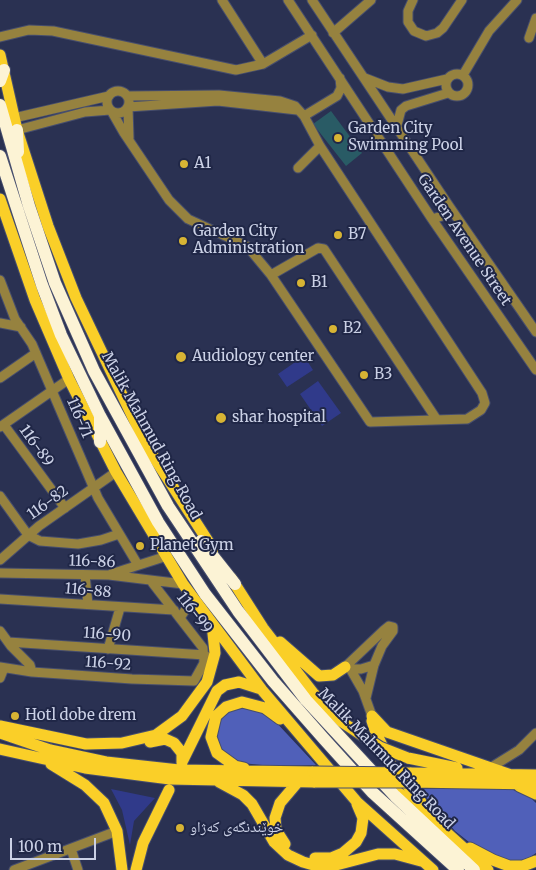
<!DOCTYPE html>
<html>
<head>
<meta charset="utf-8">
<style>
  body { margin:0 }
  #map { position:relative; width:536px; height:870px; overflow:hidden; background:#2a3152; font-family:Merriweather,serif }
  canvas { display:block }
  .scale { position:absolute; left:10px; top:838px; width:86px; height:22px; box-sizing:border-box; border:2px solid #cbd1e6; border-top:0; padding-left:6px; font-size:15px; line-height:18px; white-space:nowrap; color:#cbd1e6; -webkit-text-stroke:4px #202747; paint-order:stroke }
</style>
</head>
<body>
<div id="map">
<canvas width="536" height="870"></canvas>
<div class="scale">100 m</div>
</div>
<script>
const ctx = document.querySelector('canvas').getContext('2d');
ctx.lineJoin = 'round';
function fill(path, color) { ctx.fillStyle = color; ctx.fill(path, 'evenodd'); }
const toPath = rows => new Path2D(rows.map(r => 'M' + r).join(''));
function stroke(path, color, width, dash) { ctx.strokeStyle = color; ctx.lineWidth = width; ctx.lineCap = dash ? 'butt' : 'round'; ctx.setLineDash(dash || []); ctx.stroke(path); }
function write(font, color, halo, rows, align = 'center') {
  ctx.font = font + ' Merriweather,"Noto Naskh Arabic",serif'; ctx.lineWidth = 4; ctx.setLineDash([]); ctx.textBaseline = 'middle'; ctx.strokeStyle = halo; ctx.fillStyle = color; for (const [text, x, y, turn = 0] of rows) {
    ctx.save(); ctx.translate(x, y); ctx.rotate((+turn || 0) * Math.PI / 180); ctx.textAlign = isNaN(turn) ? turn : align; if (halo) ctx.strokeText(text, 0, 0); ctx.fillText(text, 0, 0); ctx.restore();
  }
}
fill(toPath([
  [304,356,313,370,287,387,278,374],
  [318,381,341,413,322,426,300,394],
  [111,789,155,798,134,821,130,845,122,810]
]), '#303a8a');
fill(toPath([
  [238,707,254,707,273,719,316,765,273,766,241,763,220,749,215,740,215,729,224,713],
  [419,789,511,789,530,797,536,803,536,853,527,859,511,862,474,846,455,831]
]), '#5060b9');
fill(toPath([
  [331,111,362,153,346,166,313,124]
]), '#295b65');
const minor = toPath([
  [222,0,263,64],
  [288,0,432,219,536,370],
  [312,0,449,206,536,332],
  [413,0,408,11,408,22,414,31,426,36,437,33,443,28,462,0],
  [333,33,371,0],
  [0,37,29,30,53,31,236,70,263,64,312,35],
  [529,38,536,18],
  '446 85a11 11 0 1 1 22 0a11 11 0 1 1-22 0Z',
  [463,75,489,31,517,0],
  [365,78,388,87,403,89,447,79],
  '107 102a11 11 0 1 1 22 0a11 11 0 1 1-22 0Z',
  [112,112,124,133,169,200,188,219,247,246,271,275,370,422,467,419,481,410,485,403,482,393,320,146,304,116,295,106,280,101,219,95,127,96],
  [304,116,337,96,341,88,340,78],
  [14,118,109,96],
  [397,125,401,110,406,106,448,93],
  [17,130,85,112,110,110],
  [129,138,128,107,218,101,297,110],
  [298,168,320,146],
  [432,219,442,216,449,206],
  [271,275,318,248,324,249,437,420],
  [0,280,15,319,32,344,98,498,138,565],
  [0,323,21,327],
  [0,378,36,353],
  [4,425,65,508],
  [0,427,69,379],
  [0,496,28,535,40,541,78,544,101,540,119,534],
  [0,560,39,526,116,472],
  [0,573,109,575,183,584],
  [111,574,167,556],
  [85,575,88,604],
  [0,599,174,610],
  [180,618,193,598],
  [0,631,11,646,30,665,32,672],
  [8,642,205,655],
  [108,649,120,608],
  [348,665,363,691,372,716],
  [0,667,32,672,132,679,194,681,204,663,203,648,151,581],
  [345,667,384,630,389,626,393,627,393,631,382,646,374,665,366,698],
  [351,669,361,669,374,665],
  [0,678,4,668],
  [490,768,519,750,536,733],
  [71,849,78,870],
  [14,870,117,831]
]);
const major = toPath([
  [0,55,17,130,48,226,76,298,146,445,213,549],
  [0,199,35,300,69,379,116,472,183,584,262,690,357,802,433,870],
  [231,578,263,628,314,694,342,722,363,736],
  [280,642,319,676,333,675,345,667],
  [372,716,387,732,511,775],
  [372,721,375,730,391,765,421,802],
  [0,726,86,744,122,743,156,735,182,716,207,682,215,653,212,624],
  [0,733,50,750,106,762,179,770,313,772],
  [150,742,165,739,174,743,182,753,182,763],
  [0,749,85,768,170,779,315,782],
  [408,758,457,768],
  [183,760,217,691,225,685,239,682,261,689],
  [51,764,85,785,104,803,117,831,122,870],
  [244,768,235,766,217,753,211,737,216,716,226,707,242,702,265,708,280,719],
  [410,773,536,775],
  [219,782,243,795,252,804,274,842,288,855,303,862,317,866,332,866,378,854,395,854,421,861],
  [411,782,536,784],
  [519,786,536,794],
  [391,787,425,813,488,870],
  [285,844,276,830,275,818,280,803,297,783],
  [470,848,493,860,509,866,523,866,536,861],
  [315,858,331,858,343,853,356,842,361,833,363,818,357,804],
  [136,870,143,843,169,790]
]);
const highway = toPath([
  [0,81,4,70],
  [0,105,29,206,55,283,94,371,168,506,238,611,306,700,395,796,474,870],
  [17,130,18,152],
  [0,156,42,285,61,335,100,416,158,522,205,594,273,681,324,739,372,792,458,870],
  [100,418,100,442],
  [201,541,235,584]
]);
stroke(minor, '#474e6d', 11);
stroke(major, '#474e6d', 13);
stroke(highway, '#474e6d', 14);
stroke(minor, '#96823f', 9);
stroke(major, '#facf28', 11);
stroke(highway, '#fcf3d5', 12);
const majorBridge = toPath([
  [363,736,380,747,408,758],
  [313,772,410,773],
  [315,782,411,782]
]);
stroke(majorBridge, '#474e6d', 13, []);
stroke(majorBridge, '#facf28', 11);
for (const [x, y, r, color] of [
  [338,138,5,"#d7b434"],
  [184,164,5,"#d7b434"],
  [338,235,5,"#d7b434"],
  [183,241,5,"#d7b434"],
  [301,283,5,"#d7b434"],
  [333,329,5,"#d7b434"],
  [181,357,6,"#d7b434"],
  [364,375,5,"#d7b434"],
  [221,418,6,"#d7b434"],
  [140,546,5,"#d7b434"],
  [15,716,5,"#d7b434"],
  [180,828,5,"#d7b434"]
]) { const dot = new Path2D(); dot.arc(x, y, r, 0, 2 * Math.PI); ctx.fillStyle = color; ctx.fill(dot); stroke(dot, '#202747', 2); }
write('15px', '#cbd1e6', '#202747', [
  ["Garden City",348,129],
  ["Swimming Pool",348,146],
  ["A1",194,164],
  ["Garden City",193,232],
  ["Administration",193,249],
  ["B7",348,235],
  ["B1",311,283],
  ["B2",343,329],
  ["Audiology center",192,357],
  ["B3",374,375],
  ["shar hospital",232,418],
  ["Planet Gym",150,546],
  ["Hotl dobe drem",25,716],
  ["خوێندنگەی کەژاو",190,828]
], 'left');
write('15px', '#cbd1e6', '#202747', [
  ["Garden Avenue Street",464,240,56],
  ["116-71",79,418,67],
  ["Malik Mahmud Ring Road",151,436,61],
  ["116-89",36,446,54],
  ["116-82",48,503,-36],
  ["116-86",92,562,2],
  ["116-88",88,591,5],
  ["116-99",194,613,52],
  ["116-90",107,635,4],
  ["116-92",108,664,4],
  ["Malik Mahmud Ring Road",386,759,46]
]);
</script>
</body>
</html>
